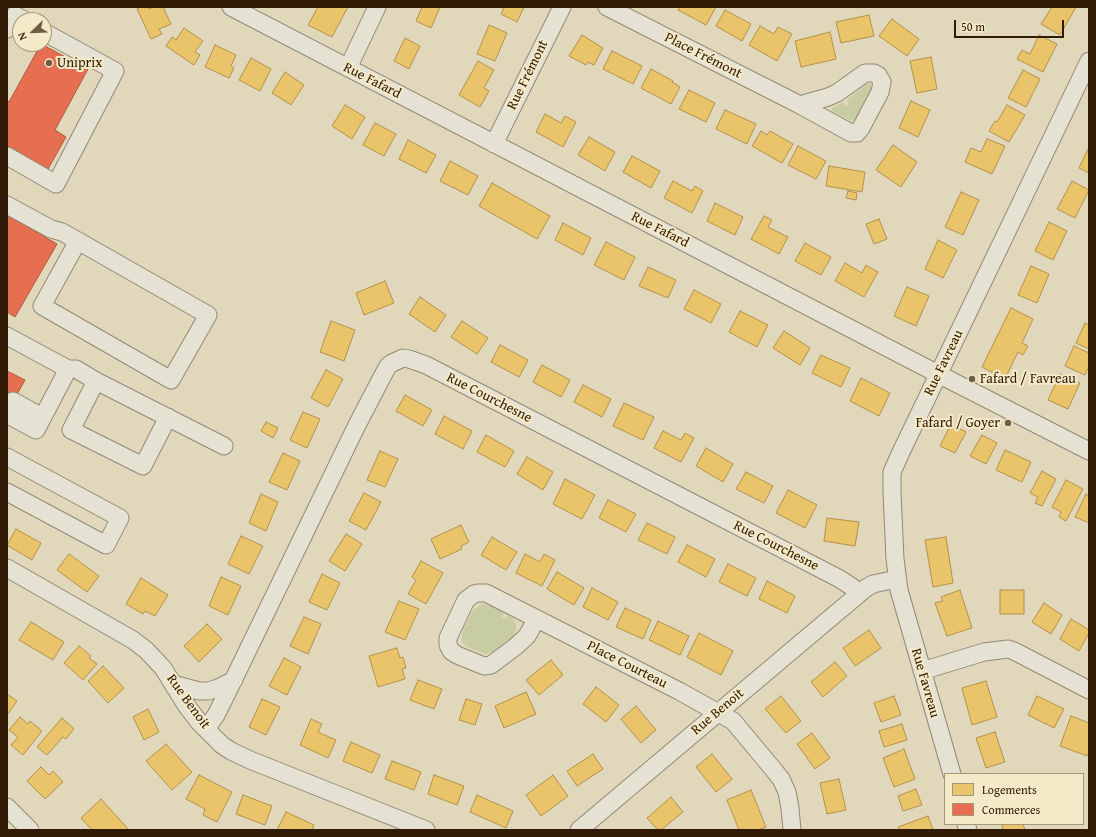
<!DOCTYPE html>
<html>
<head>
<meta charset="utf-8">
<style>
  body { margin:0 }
  #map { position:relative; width:1096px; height:837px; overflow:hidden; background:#e1d7ba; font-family:"Gentium Book Plus",serif }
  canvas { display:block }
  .frame { position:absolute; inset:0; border:8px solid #311b06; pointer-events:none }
  .legend { position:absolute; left:944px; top:773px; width:140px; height:52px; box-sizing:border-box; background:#f5eac8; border:1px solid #a7977a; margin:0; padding:5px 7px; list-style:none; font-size:12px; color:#311b06 }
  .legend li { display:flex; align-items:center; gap:8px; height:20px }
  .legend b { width:20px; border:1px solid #a7977a }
  .north { position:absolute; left:12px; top:12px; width:40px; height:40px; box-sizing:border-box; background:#f5eac8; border:1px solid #a7977a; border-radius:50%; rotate:247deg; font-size:11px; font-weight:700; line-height:16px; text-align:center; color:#311b06 }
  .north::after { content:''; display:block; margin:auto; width:14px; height:18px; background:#6f5d45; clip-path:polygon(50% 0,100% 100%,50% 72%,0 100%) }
  .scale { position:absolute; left:954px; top:20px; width:110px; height:18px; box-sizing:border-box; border:2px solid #311b06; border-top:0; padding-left:5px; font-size:12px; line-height:14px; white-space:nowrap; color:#311b06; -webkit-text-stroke:3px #f5eac8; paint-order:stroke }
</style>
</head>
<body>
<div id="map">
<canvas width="1096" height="837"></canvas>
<div class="frame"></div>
<ul class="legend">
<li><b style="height:11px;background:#e9c46a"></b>Logements</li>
<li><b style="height:11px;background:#e76f51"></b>Commerces</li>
</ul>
<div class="north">N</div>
<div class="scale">50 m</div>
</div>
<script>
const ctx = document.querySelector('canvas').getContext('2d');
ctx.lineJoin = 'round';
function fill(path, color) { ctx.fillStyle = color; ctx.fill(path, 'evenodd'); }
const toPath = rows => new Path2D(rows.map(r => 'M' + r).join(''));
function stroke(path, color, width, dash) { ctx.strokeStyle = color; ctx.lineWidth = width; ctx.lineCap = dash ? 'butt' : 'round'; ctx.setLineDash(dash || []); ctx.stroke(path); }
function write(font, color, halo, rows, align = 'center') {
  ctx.font = font + ' "Gentium Book Plus",serif'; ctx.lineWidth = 4; ctx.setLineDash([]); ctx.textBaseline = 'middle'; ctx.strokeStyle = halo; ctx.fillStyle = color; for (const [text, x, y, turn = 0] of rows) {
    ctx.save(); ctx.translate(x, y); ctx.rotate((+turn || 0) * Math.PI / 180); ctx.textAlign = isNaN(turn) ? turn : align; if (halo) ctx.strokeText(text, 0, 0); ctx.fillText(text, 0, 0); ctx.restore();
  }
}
fill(toPath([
  [869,83,871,84,872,88,856,119,851,121,832,111,832,108,844,102,846,106,849,105,847,100,866,84],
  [483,604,491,606,504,612,502,617,505,619,508,615,512,617,516,624,516,629,513,636,493,652,486,654,469,648,463,643,462,638,463,630,474,609]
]), '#c8cca2');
const homes = toPath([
  [141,7,148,7,149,9,153,7,163,7,171,24,159,29,162,34,151,39,137,9,141,7],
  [318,7,348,7,332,37,308,25,318,7],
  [422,7,440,7,431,28,416,21,422,7],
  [504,7,524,7,517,22,501,14,504,7],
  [680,7,716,7,706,25,678,10,680,7],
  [1052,7,1076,7,1060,35,1041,24,1052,7],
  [725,10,751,24,742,41,716,26,725,10],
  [869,15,874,36,841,43,836,22,869,15],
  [892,19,919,39,907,56,879,36,892,19],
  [489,25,507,33,495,61,477,54,489,25],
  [760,26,774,34,778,27,792,34,777,61,749,45,760,26],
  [184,28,203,41,195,52,200,55,194,65,166,46,172,37,176,40,184,28],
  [830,32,836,59,801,67,795,41,830,32],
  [582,35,603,48,594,65,588,62,586,65,569,56,582,35],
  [1039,35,1057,44,1043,72,1017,59,1022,50,1030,54,1039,35],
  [405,38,420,46,409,69,394,61,405,38],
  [215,45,236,55,231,66,234,68,229,78,205,67,215,45],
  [612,51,642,66,633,84,603,69,612,51],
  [931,57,937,89,917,93,910,61,931,57],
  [251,58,271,69,260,91,239,80,251,58],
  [478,61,494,70,484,88,489,91,480,107,459,95,478,61],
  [651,69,673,81,672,82,680,87,671,104,641,88,651,69],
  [1023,70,1040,79,1026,107,1008,98,1023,70],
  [285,72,304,85,291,105,272,93,285,72],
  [689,90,715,103,706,122,679,109,689,90],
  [911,101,930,110,918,137,899,128,911,101],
  [345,105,365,117,352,139,332,126,345,105],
  [1007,105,1025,115,1009,142,989,131,995,121,997,122,1007,105],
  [725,110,756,124,747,144,716,129,725,110],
  [545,114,561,123,565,116,576,122,563,147,536,132,545,114],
  [375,123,396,134,384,156,363,145,375,123],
  [761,131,767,135,770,131,793,144,782,163,752,146,761,131],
  [589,137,615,152,605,171,578,155,589,137],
  [987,139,1005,146,992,174,965,162,971,148,981,152,987,139],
  [408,140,436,155,426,173,399,159,408,140],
  [893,145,917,162,901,187,876,170,893,145],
  [798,146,826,161,816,179,788,165,798,146],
  [1089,147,1089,173,1079,168,1089,147],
  [632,156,660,171,651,188,623,172,632,156],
  [450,161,478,176,468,195,440,181,450,161],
  [829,166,865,172,862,192,826,186,829,166],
  [673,181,692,191,695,186,703,191,692,213,664,198,673,181],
  [1072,181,1089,190,1075,218,1057,209,1072,181],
  [492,183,550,216,537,239,479,206,492,183],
  [848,191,857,193,856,200,846,198,848,191],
  [961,192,979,200,963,235,945,227,961,192],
  [715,203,743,217,735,235,707,221,715,203],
  [764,216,772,220,768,227,788,237,779,254,751,239,764,216],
  [879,219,887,239,874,244,866,224,879,219],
  [1049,222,1067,231,1053,260,1035,251,1049,222],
  [563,223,591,238,583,255,555,240,563,223],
  [938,240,957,250,943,278,925,269,938,240],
  [606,242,635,257,624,280,594,265,606,242],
  [805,243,831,257,821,275,795,261,805,243],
  [845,263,862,273,866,265,878,272,864,297,835,281,845,263],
  [1031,266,1049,274,1037,303,1018,295,1031,266],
  [648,267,676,280,668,298,639,286,648,267],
  [385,281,394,303,364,315,356,293,385,281],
  [907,287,929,296,916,326,894,316,907,287],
  [694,290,721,304,711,323,684,309,694,290],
  [420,297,446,315,435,332,409,314,420,297],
  [1011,308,1033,319,1022,343,1028,346,1023,355,1018,352,1005,379,982,367,1011,308],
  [740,311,768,325,757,347,729,332,740,311],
  [331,321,355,330,344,361,320,352,331,321],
  [462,321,488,338,477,354,451,337,462,321],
  [1085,323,1089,325,1089,349,1076,343,1085,323],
  [784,331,810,348,800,365,773,348,784,331],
  [500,345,528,360,519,377,491,362,500,345],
  [1074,346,1089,353,1089,366,1085,375,1065,366,1074,346],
  [821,355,850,368,841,387,812,373,821,355],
  [542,365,570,380,561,397,533,382,542,365],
  [326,370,343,379,328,407,311,398,326,370],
  [1060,374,1080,383,1068,409,1048,400,1060,374],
  [861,378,890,393,879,416,850,401,861,378],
  [583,385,611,399,602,417,574,402,583,385],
  [405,395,432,410,423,426,396,411,405,395],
  [624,403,654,417,643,440,613,426,624,403],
  [303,412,320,419,307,448,290,440,303,412],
  [444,416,472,431,463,449,435,434,444,416],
  [266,422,278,428,273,438,261,431,266,422],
  [951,424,966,432,955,453,940,446,951,424],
  [663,431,681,440,685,433,694,438,681,462,654,448,663,431],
  [486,435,514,451,505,467,477,452,486,435],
  [982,435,997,443,986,464,970,456,982,435],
  [706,448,733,464,723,482,696,466,706,448],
  [1005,450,1031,462,1022,482,996,470,1005,450],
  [380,451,398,459,385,487,367,480,380,451],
  [283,453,300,461,287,490,269,482,283,453],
  [527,457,553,472,543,490,517,474,527,457],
  [1042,471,1056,479,1042,506,1035,503,1038,497,1030,493,1042,471],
  [746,472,773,486,764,503,736,489,746,472],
  [565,479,595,495,582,519,553,504,565,479],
  [1066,480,1083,489,1066,521,1059,517,1061,512,1052,507,1066,480],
  [788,490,817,505,805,528,776,513,788,490],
  [364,493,381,502,366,530,349,521,364,493],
  [261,494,278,502,266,531,249,523,261,494],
  [1086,494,1089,496,1089,523,1075,517,1086,494],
  [608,500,636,514,626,532,599,518,608,500],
  [827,518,859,522,855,546,824,541,827,518],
  [647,523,675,537,667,554,638,540,647,523],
  [461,525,469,542,461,546,462,549,440,559,431,539,461,525],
  [16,529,41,543,32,560,7,545,16,529],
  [346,534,362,544,345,571,329,561,346,534],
  [241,536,263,546,249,574,228,564,241,536],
  [492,537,517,552,506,570,481,555,492,537],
  [946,537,953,583,933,587,925,540,946,537],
  [687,545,715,559,706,577,678,562,687,545],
  [69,554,99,576,87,592,57,570,69,554],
  [525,554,540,562,544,554,555,560,542,586,516,573,525,554],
  [421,561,443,573,426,604,408,594,416,580,412,577,421,561],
  [728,564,756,578,747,596,719,582,728,564],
  [557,572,584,588,574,605,547,589,557,572],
  [322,574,340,583,327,610,309,602,322,574],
  [221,577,241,586,228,615,209,606,221,577],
  [141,578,168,595,155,616,145,611,143,614,126,604,141,578],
  [767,581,795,596,787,613,759,599,767,581],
  [592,588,618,602,608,620,583,607,592,588],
  [960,590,972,628,947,636,935,603,943,601,941,597,960,590],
  [1000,590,1024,590,1024,614,1000,614,1000,590],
  [399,601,419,609,405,640,385,632,399,601],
  [1044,603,1062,615,1051,634,1032,622,1044,603],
  [625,608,651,620,643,639,616,627,625,608],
  [304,617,321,624,308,654,290,646,304,617],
  [1071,619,1089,630,1089,633,1079,651,1060,639,1071,619],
  [658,621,689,636,680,655,649,640,658,621],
  [31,622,64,642,53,660,19,640,31,622],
  [207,624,222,639,199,662,184,646,207,624],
  [869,630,881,648,855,666,843,648,869,630],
  [699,633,733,651,721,675,687,657,699,633],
  [79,646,91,656,89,658,97,664,83,680,64,663,79,646],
  [397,648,400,658,403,657,406,668,402,669,405,679,378,687,369,656,397,648],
  [284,658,301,667,287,695,269,686,284,658],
  [551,660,563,675,539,695,526,680,551,660],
  [835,662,847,676,823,697,811,682,835,662],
  [103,666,124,688,108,703,88,681,103,666],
  [418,680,442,689,434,709,410,700,418,680],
  [986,681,997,717,972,725,962,688,986,681],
  [596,687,619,705,606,722,583,704,596,687],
  [526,692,536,714,504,728,495,706,526,692],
  [7,694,17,701,7,715,7,694],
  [781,696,801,721,786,733,765,709,781,696],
  [894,696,901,715,881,722,874,703,894,696],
  [1037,696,1064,709,1054,728,1028,715,1037,696],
  [262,699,280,707,266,735,249,727,262,699],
  [466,699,482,704,475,725,459,720,466,699],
  [636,706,656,730,641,743,621,719,636,706],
  [148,709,159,732,144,740,133,717,148,709],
  [1071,716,1089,723,1089,752,1087,756,1060,746,1071,716],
  [20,717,28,724,30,721,42,731,23,755,11,745,18,737,9,730,20,717],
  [62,718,74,729,66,739,63,737,47,755,37,747,62,718],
  [311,719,322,724,318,732,336,740,328,758,300,745,311,719],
  [902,724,907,740,884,747,879,731,902,724],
  [995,732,1005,762,986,768,976,738,995,732],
  [812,733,830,758,815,769,797,744,812,733],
  [351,742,380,755,372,773,343,761,351,742],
  [166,744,192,772,172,790,146,761,166,744],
  [904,749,915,779,894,787,883,758,904,749],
  [593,754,603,769,577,786,567,771,593,754],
  [712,754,732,779,716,792,696,767,712,754],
  [392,761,421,772,414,790,385,779,392,761],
  [41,767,49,775,53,771,63,782,45,799,27,781,41,767],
  [199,775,232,792,217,822,203,815,205,809,186,799,199,775],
  [434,775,464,786,457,805,428,794,434,775],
  [553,775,568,796,541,816,526,795,553,775],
  [839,779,846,810,827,814,820,783,839,779],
  [916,789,922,805,903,811,898,796,916,789],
  [751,790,766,827,758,830,739,830,727,800,751,790],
  [243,795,272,806,265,825,236,814,243,795],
  [477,795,513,811,506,828,470,812,477,795],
  [671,797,683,812,661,830,658,830,647,818,671,797],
  [101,799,129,830,92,830,81,818,101,799],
  [286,812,314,825,312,830,277,830,286,812],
  [928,816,933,830,899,830,898,827,928,816],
  [1002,824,1023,824,1025,830,1003,830,1002,824]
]);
fill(homes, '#e9c46a');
stroke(homes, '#b2914c', 1);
const shops = toPath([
  [41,44,88,69,55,130,66,137,48,169,7,146,7,101,9,102,41,44],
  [7,215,57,244,15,317,7,312,7,215],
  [7,371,25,380,7,412,7,371]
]);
fill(shops, '#e76f51');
stroke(shops, '#b0563a', 1);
const minor = toPath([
  [231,7,938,374,1089,451],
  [607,7,800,105,851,133,857,133,861,128,880,92,882,82,878,75,874,73,865,73,837,93,828,97,800,105],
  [7,29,15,15,24,20],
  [348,68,377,7],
  [494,144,562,7],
  [7,156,56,184,115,71,44,32],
  [7,205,51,229,62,232,78,241,42,306,171,380,208,315,78,241],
  [7,336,68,369,76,369,96,381,224,446],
  [96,381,71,430,143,466,168,417],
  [13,401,42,417],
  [10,416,36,430,68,369],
  [7,457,120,518,106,545,7,492],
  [7,568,133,640,146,650,163,668,186,705,199,722,222,745,231,751,250,760,426,830],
  [536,620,527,636,515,647,491,665,484,666,457,655,451,651,448,645,448,638,466,600,474,594,478,593,486,593,679,691,733,721,773,769,781,779,787,792,790,808,792,830],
  [922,671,984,652,1008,649,1014,651,1089,690],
  [173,684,199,691,208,691,218,688,234,680],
  [206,729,216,715,227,693,356,427,382,377,388,366,392,363,403,358,409,359,426,365,840,579,852,587,859,594],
  [952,774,899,590,895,559,892,492,892,472,902,450,1089,61],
  [7,807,30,830],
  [966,824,968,830],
  [579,830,866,588,873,584,897,579]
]);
stroke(minor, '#928976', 19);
stroke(minor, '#e5e1d3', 17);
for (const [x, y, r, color] of [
  [49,63,4,"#6f5d45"],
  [972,379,4,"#6f5d45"],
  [1008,423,4,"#6f5d45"]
]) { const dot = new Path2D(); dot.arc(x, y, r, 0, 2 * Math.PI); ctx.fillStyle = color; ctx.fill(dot); stroke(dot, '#f5eac8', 1.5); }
write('14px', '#311b06', '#f5eac8', [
  ["Place Frémont",703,56,27],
  ["Rue Frémont",528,75,-64],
  ["Rue Fafard",372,81,27],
  ["Rue Fafard",660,230,27],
  ["Rue Favreau",944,363,-64],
  ["Rue Courchesne",489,398,27],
  ["Rue Courchesne",776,546,27],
  ["Place Courteau",627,665,27],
  ["Rue Favreau",925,683,74],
  ["Rue Benoit",188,702,54],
  ["Rue Benoit",718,712,-40]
]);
write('14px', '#311b06', '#f5eac8', [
  ["Uniprix",57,63],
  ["Fafard / Favreau",980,379],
  ["Fafard / Goyer",1000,423,"right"]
], 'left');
</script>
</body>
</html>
